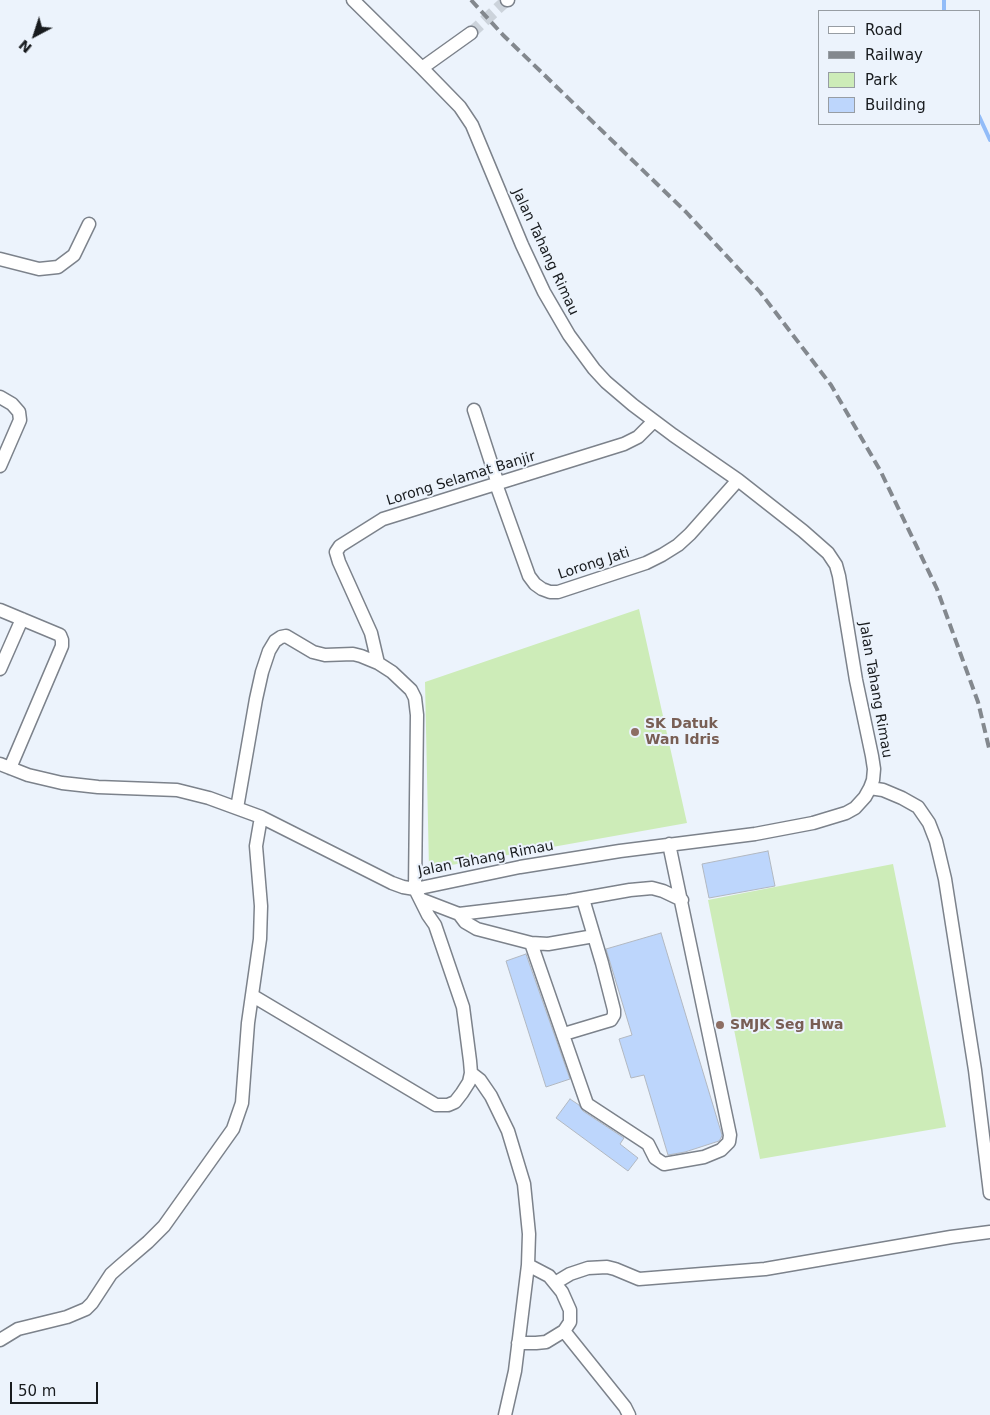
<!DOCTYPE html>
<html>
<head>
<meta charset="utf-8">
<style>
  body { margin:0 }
  #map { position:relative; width:990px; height:1415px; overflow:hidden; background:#ecf3fc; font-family:"DejaVu Sans",sans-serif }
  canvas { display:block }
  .legend { position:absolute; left:818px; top:10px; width:162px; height:115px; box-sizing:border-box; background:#ecf3fc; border:1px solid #979da3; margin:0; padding:6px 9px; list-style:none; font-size:15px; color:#181b1e }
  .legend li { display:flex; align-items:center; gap:10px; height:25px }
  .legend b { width:25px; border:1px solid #979da3 }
  .north { position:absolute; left:10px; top:10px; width:50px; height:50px; -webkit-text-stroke:4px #ecf3fc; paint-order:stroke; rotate:220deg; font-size:14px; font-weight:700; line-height:20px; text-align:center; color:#181b1e }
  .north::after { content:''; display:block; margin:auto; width:18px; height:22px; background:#181b1e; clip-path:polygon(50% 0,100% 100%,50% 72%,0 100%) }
  .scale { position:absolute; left:10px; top:1382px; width:88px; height:22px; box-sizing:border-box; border:2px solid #181b1e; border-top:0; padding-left:6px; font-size:15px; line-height:18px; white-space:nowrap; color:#181b1e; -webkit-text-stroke:4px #ecf3fc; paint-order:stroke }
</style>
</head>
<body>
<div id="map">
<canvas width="990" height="1415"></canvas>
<ul class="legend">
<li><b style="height:6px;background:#fff"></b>Road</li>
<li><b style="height:6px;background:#83888e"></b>Railway</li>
<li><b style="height:14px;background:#cdecb8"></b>Park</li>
<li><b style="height:14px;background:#bdd6fc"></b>Building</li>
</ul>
<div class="north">N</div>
<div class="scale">50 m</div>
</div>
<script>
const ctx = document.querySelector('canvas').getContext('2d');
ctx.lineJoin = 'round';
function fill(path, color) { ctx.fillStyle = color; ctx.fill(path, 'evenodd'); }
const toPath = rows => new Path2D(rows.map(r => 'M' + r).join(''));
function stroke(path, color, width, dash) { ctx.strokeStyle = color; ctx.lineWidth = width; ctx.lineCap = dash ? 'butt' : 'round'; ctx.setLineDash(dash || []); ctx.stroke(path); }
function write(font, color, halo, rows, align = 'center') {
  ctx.font = font + ' "DejaVu Sans",sans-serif'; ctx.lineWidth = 4; ctx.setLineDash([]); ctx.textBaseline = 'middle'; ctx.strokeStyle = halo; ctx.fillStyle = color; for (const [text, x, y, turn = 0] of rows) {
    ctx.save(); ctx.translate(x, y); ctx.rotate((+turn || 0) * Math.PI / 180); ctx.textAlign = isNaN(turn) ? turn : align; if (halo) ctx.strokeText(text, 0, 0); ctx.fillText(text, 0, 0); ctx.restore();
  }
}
fill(toPath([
  [639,609,687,823,429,869,425,682],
  [893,864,946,1127,760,1159,708,900]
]), '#cdecb8');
stroke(toPath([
  [944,11,944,0],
  [979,116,990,140]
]), '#92bcf8', 4);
const building = toPath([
  [768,851,775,886,709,898,702,864,768,851],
  [661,933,722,1135,721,1138,719,1141,685,1152,668,1155,644,1075,631,1078,619,1039,632,1035,606,949,661,933],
  [526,954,570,1079,546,1087,506,961,526,954],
  [570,1099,579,1105,583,1111,624,1138,620,1144,638,1158,628,1171,556,1118,570,1099]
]);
fill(building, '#bdd6fc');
stroke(building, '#b2b8c1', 1);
stroke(toPath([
  [471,33,507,0]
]), '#ccd3db', 12, [12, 6]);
const minor = toPath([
  [507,0,508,0],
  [422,68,471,33],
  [0,259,39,269,58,267,74,255,89,224],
  [0,397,12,404,19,412,20,420,0,466],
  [474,410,498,484],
  [496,484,529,576,535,584,542,589,550,592,558,592,646,563,662,555,678,545,690,534,738,480],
  [0,610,60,635,62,640,62,646,10,768],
  [378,663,371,633,339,562,336,552,340,546,383,519,624,444,638,437,654,421],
  [0,669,22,619],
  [0,764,28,775,62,783,98,787,177,790,209,798,261,817,392,883,403,887,415,889,520,867,620,851,755,834,813,823,846,813,855,808,865,797,870,788,873,780,874,769,872,756,856,680,839,576,836,565,828,553,803,531,738,480,673,435,633,405,606,382,594,369,569,335,544,292,522,245,472,125,460,107,422,68,353,0],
  [870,788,883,790,902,798,918,807,929,823,936,841,945,879,975,1070,990,1193],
  [237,808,256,699,262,672,269,651,275,641,281,637,286,636,313,652,325,655,353,654,361,656,378,663,392,672,411,690,415,698,417,715,415,889,428,915,435,925,463,1007,470,1061,471,1073,469,1082,462,1093,455,1102,448,1105,436,1105,253,996],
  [420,899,459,914,568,901,630,890,652,888,663,891,682,900],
  [459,914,465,922,477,929,531,943,548,944,594,936],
  [531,943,587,1104,648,1144,655,1158,664,1164,704,1157,721,1150,729,1142,730,1135,669,844],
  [564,1034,604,1022,611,1020,614,1015,614,1010,602,963,583,899],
  [471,1073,480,1080,491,1096,508,1131,524,1184,529,1234,528,1265,515,1371,505,1415],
  [555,1283,570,1274,588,1268,607,1267,615,1269,639,1279,765,1269,951,1237,990,1232],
  [564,1331,625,1407,629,1415],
  [0,1340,18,1329,67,1317,86,1309,92,1303,111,1274,120,1266,148,1242,164,1226,233,1129,242,1103,248,1023,260,939,261,906,256,846,261,817],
  [518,1343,536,1343,546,1342,564,1331,570,1322,570,1310,562,1292,549,1276,528,1265]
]);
stroke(minor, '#7c828b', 15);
stroke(minor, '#fff', 12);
stroke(toPath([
  [471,0,503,35,686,212,760,292,831,385,881,472,937,589,978,702,990,752]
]), '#83888e', 4, [10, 5]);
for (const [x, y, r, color] of [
  [635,732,5,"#8d6e63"],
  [720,1025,5,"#8d6e63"]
]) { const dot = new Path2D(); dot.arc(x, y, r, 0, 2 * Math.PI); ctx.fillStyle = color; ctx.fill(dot); stroke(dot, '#ecf3fc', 2); }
write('14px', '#181b1e', '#ecf3fc', [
  ["Jalan Tahang Rimau",545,252,65],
  ["Lorong Selamat Banjir",461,479,-17],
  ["Lorong Jati",594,564,-18],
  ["Jalan Tahang Rimau",875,690,80],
  ["Jalan Tahang Rimau",486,859,-11]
]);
write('bold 14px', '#785e54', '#ecf3fc', [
  ["SK Datuk",645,724],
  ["Wan Idris",645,740],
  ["SMJK Seg Hwa",730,1025]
], 'left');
</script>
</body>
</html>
